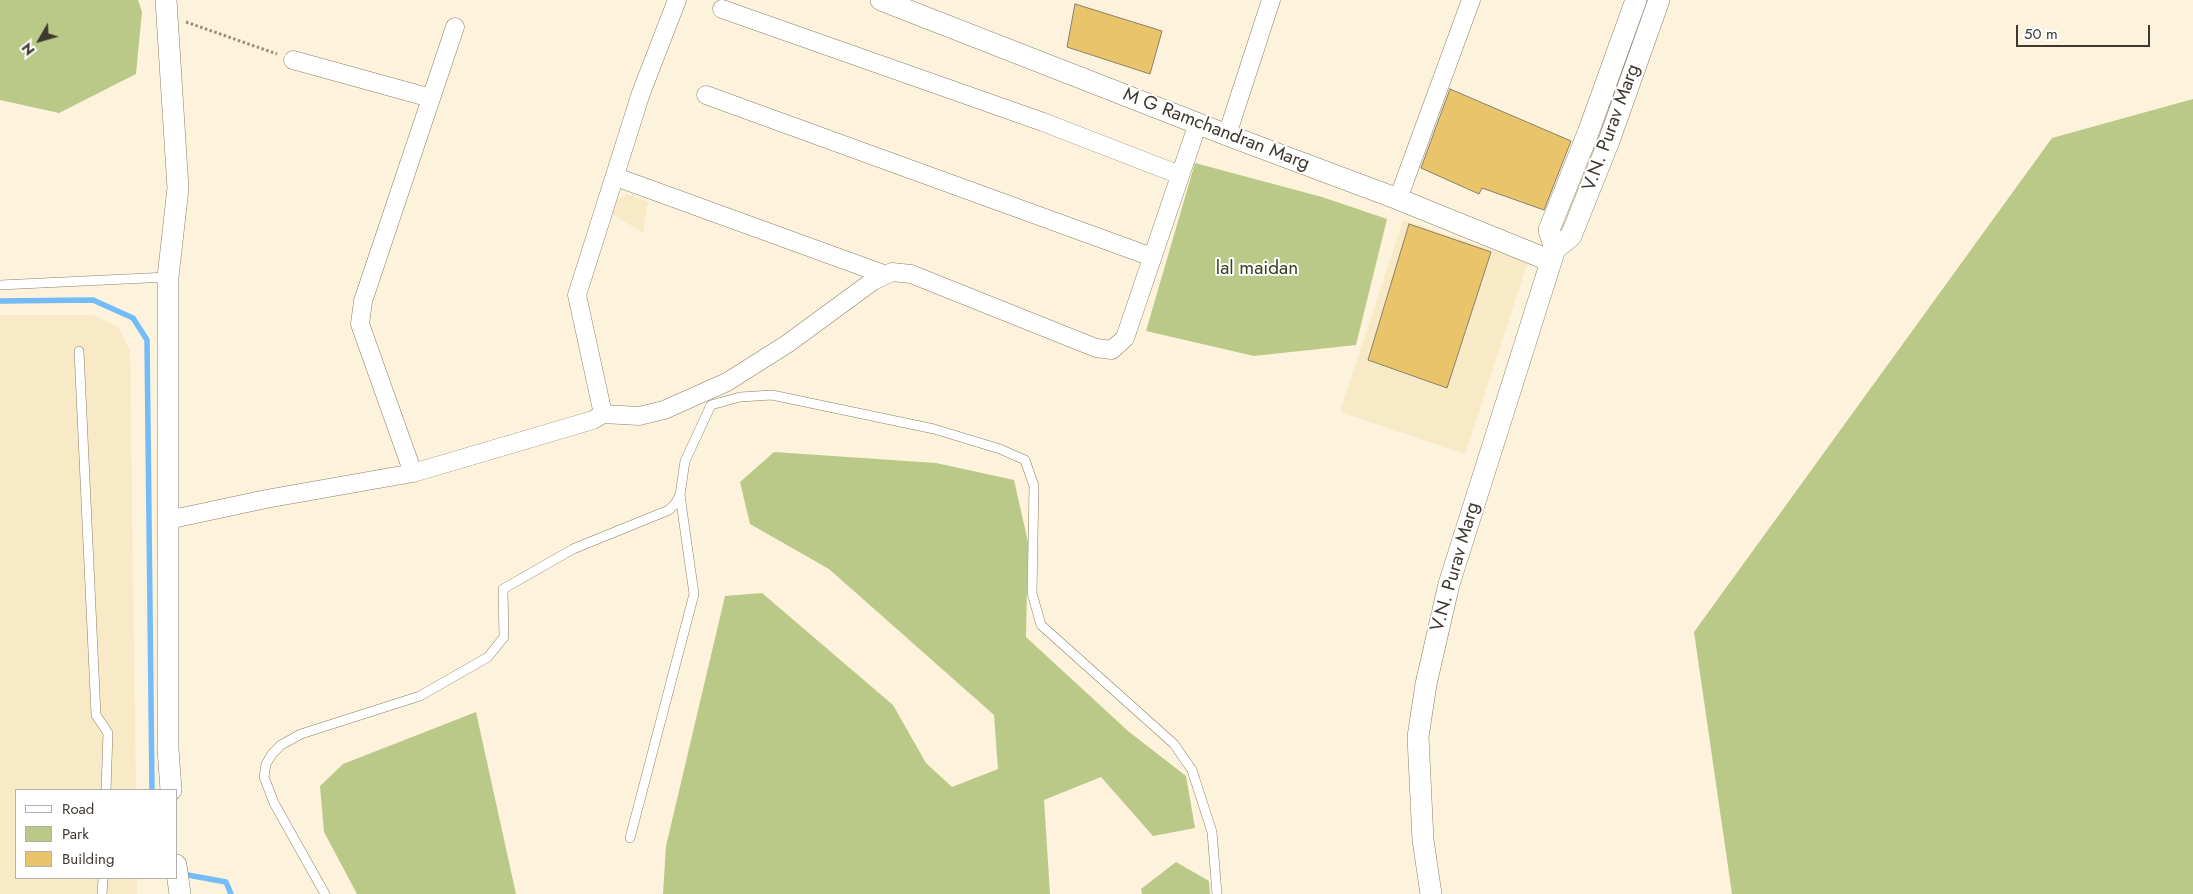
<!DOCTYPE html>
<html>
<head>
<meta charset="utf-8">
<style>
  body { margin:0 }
  #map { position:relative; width:2193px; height:894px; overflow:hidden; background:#fdf3dd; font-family:Jost,sans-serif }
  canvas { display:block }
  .legend { position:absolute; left:15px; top:789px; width:162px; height:90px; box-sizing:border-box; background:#fff; border:1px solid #b2b0ac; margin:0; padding:6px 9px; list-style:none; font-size:15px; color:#3e392f }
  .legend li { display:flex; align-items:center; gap:10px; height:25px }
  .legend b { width:25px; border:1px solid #b2b0ac }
  .north { position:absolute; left:15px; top:15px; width:50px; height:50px; -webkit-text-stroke:4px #fff; paint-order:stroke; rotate:232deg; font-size:14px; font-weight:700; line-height:20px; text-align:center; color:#3e392f }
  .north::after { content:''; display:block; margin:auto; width:18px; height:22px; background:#3e392f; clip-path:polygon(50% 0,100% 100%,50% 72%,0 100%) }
  .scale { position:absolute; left:2016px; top:25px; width:134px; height:22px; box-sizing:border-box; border:2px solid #3e392f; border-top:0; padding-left:6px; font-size:15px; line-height:18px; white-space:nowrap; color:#3e392f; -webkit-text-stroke:4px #fff; paint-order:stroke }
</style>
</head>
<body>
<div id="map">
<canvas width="2193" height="894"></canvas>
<ul class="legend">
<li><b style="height:6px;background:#fff"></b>Road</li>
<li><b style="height:14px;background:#bac987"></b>Park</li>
<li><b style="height:14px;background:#e9c46b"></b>Building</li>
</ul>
<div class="north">N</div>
<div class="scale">50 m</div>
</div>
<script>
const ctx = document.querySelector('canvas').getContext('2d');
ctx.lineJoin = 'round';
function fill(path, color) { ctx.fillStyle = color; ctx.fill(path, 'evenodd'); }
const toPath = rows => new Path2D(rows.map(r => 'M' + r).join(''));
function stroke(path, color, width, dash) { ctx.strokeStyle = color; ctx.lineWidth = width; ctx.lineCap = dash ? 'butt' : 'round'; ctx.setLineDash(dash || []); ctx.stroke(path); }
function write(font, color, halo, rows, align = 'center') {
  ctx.font = font + ' Jost,sans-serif'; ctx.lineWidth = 4; ctx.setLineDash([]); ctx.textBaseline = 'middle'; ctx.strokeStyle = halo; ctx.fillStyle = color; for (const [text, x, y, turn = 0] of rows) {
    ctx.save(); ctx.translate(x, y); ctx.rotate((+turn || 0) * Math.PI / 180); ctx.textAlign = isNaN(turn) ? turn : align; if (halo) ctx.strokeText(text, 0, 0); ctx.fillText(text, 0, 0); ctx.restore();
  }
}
fill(toPath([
  [627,194,648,202,643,233,604,209],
  [1403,220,1528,262,1465,454,1340,412],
  [0,315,93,315,118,327,130,350,136,790,16,790,16,878,137,878,137,894,0,894]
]), '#f9eac7');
fill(toPath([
  [0,0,138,0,142,12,136,74,59,113,0,100],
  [2193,99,2193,894,1732,894,1694,632,2052,138],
  [1195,163,1322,197,1387,219,1356,345,1254,356,1146,331],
  [774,452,936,463,1014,480,1028,542,1026,637,1128,731,1186,776,1195,828,1153,836,1101,777,1044,800,1050,894,663,894,666,846,725,596,762,593,893,705,926,763,952,787,998,769,994,715,829,569,750,524,740,482],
  [476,712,516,894,357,894,324,832,320,786,343,764],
  [1176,862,1209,881,1210,894,1142,894,1141,889]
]), '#bac987');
stroke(toPath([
  [0,301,93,300,133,318,147,340,152,790],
  [182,874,226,882,231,894]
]), '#73bbf9', 5.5);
const building = toPath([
  [1075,4,1162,31,1150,74,1067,47,1075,4],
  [1450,89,1571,141,1544,210,1482,188,1479,194,1421,168,1450,89],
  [1409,224,1491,252,1447,388,1368,360,1409,224]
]);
fill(building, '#e9c46b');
stroke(building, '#8a7f67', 1);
const service = toPath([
  [0,285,168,277],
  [79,351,96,715,108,733,106,790],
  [630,838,694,594,680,495],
  [102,894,103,878],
  [325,894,274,803,264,777,266,764,272,754,281,745,301,734,420,696,488,657,504,637,503,589,573,549,669,510,675,504,680,495,685,461,711,405,740,397,772,395,934,429,1000,449,1025,460,1034,486,1032,593,1041,625,1174,744,1192,770,1212,832,1217,894]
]);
const minor = toPath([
  [722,9,1043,122,1180,175],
  [293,60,431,98],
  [706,95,1152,257],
  [1227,135,1271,0],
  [616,177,886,275],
  [1398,199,1471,0],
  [603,414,577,295,641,93,677,0],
  [413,473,360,324,363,301,455,27],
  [168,520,266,499,413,473,593,420,603,414,639,416,664,410,727,382,787,344,873,281,892,272,911,274,1096,348,1112,350,1125,338,1198,123]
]);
const tertiary = toPath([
  [166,0,178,188,168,277,168,749,171,790],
  [881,0,1227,135,1398,199,1551,261],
  [1555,249,1549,230,1588,133,1636,0],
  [176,865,180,894],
  [1431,894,1423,840,1418,737,1426,684,1449,584,1555,249,1571,236,1609,141,1659,0]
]);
stroke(service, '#8a7f66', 10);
stroke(minor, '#8a7f66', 19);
stroke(tertiary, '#8a7f66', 22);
stroke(toPath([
  [186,22,277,54]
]), '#958d7e', 3, [2.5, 2.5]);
stroke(service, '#fff', 9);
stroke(minor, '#fff', 18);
stroke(tertiary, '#fff', 21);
write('19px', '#3e392f', '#fff', [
  ["V.N. Purav Marg",1612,128,-70],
  ["M G Ramchandran Marg",1216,130,21],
  ["V.N. Purav Marg",1456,567,-74]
]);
write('19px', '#373f19', '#fff', [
  ["lal maidan",1257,269]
]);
</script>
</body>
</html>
